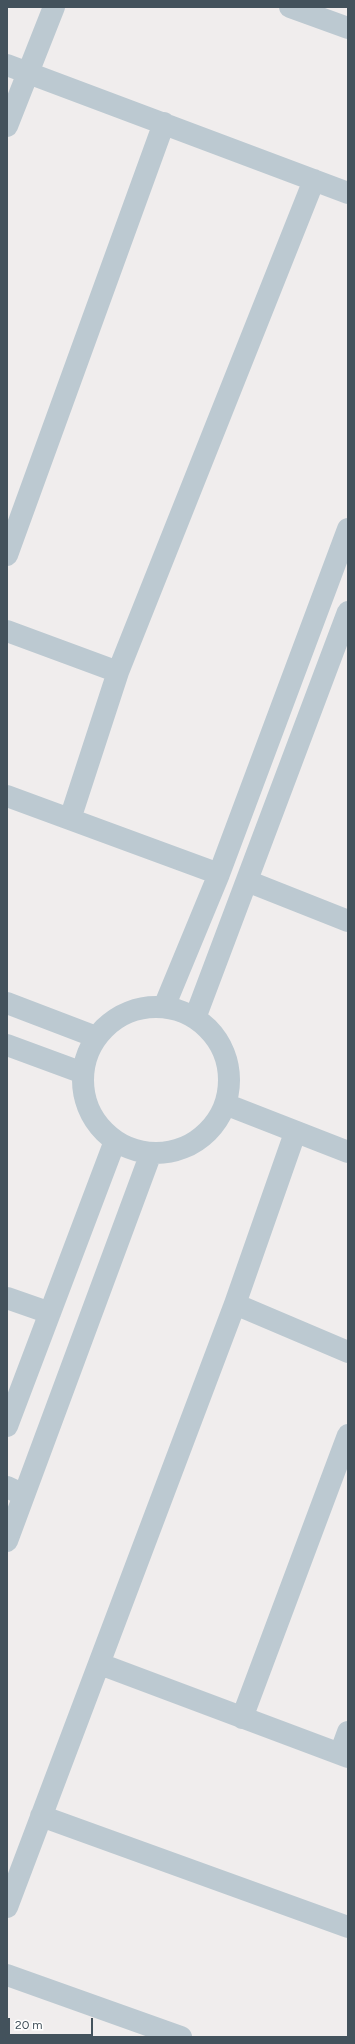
<!DOCTYPE html>
<html>
<head>
<meta charset="utf-8">
<style>
  body { margin:0 }
  #map { position:relative; width:355px; height:2044px; overflow:hidden; background:#f0eded; font-family:Figtree,sans-serif }
  canvas { display:block }
  .frame { position:absolute; inset:0; border:8px solid #43525c; pointer-events:none }
  .scale { position:absolute; left:8px; top:2018px; width:85px; height:18px; box-sizing:border-box; border:2px solid #43525c; border-top:0; padding-left:5px; font-size:12px; line-height:14px; white-space:nowrap; color:#43525c; -webkit-text-stroke:3px #fff; paint-order:stroke }
</style>
</head>
<body>
<div id="map">
<canvas width="355" height="2044"></canvas>
<div class="frame"></div>
<div class="scale">20 m</div>
</div>
<script>
const ctx = document.querySelector('canvas').getContext('2d');
ctx.lineJoin = 'round';
const toPath = rows => new Path2D(rows.map(r => 'M' + r).join(''));
function stroke(path, color, width, dash) { ctx.strokeStyle = color; ctx.lineWidth = width; ctx.lineCap = dash ? 'butt' : 'round'; ctx.setLineDash(dash || []); ctx.stroke(path); }
stroke(toPath([
  [290,7,348,28],
  [7,65,348,193],
  [7,126,54,7],
  [7,555,164,123],
  [7,631,118,672,70,819],
  [118,672,314,180],
  [7,796,219,874],
  [247,881,348,921],
  [7,1003,96,1037],
  [164,1007,219,874,348,529],
  '83 1080a73 73 0 1 1 146 0a73 73 0 1 1-146 0Z',
  [195,1018,348,612],
  [7,1045,83,1073],
  [225,1104,348,1152],
  [7,1298,50,1313],
  [235,1304,348,1352],
  [7,1426,115,1141],
  [7,1487,24,1495],
  [7,1541,151,1153],
  [100,1664,348,1757],
  [242,1718,348,1435],
  [340,1754,348,1732],
  [41,1816,348,1927],
  [7,1907,235,1304,295,1133],
  [7,1975,181,2037]
]), '#bcc9d1', 22);
</script>
</body>
</html>
